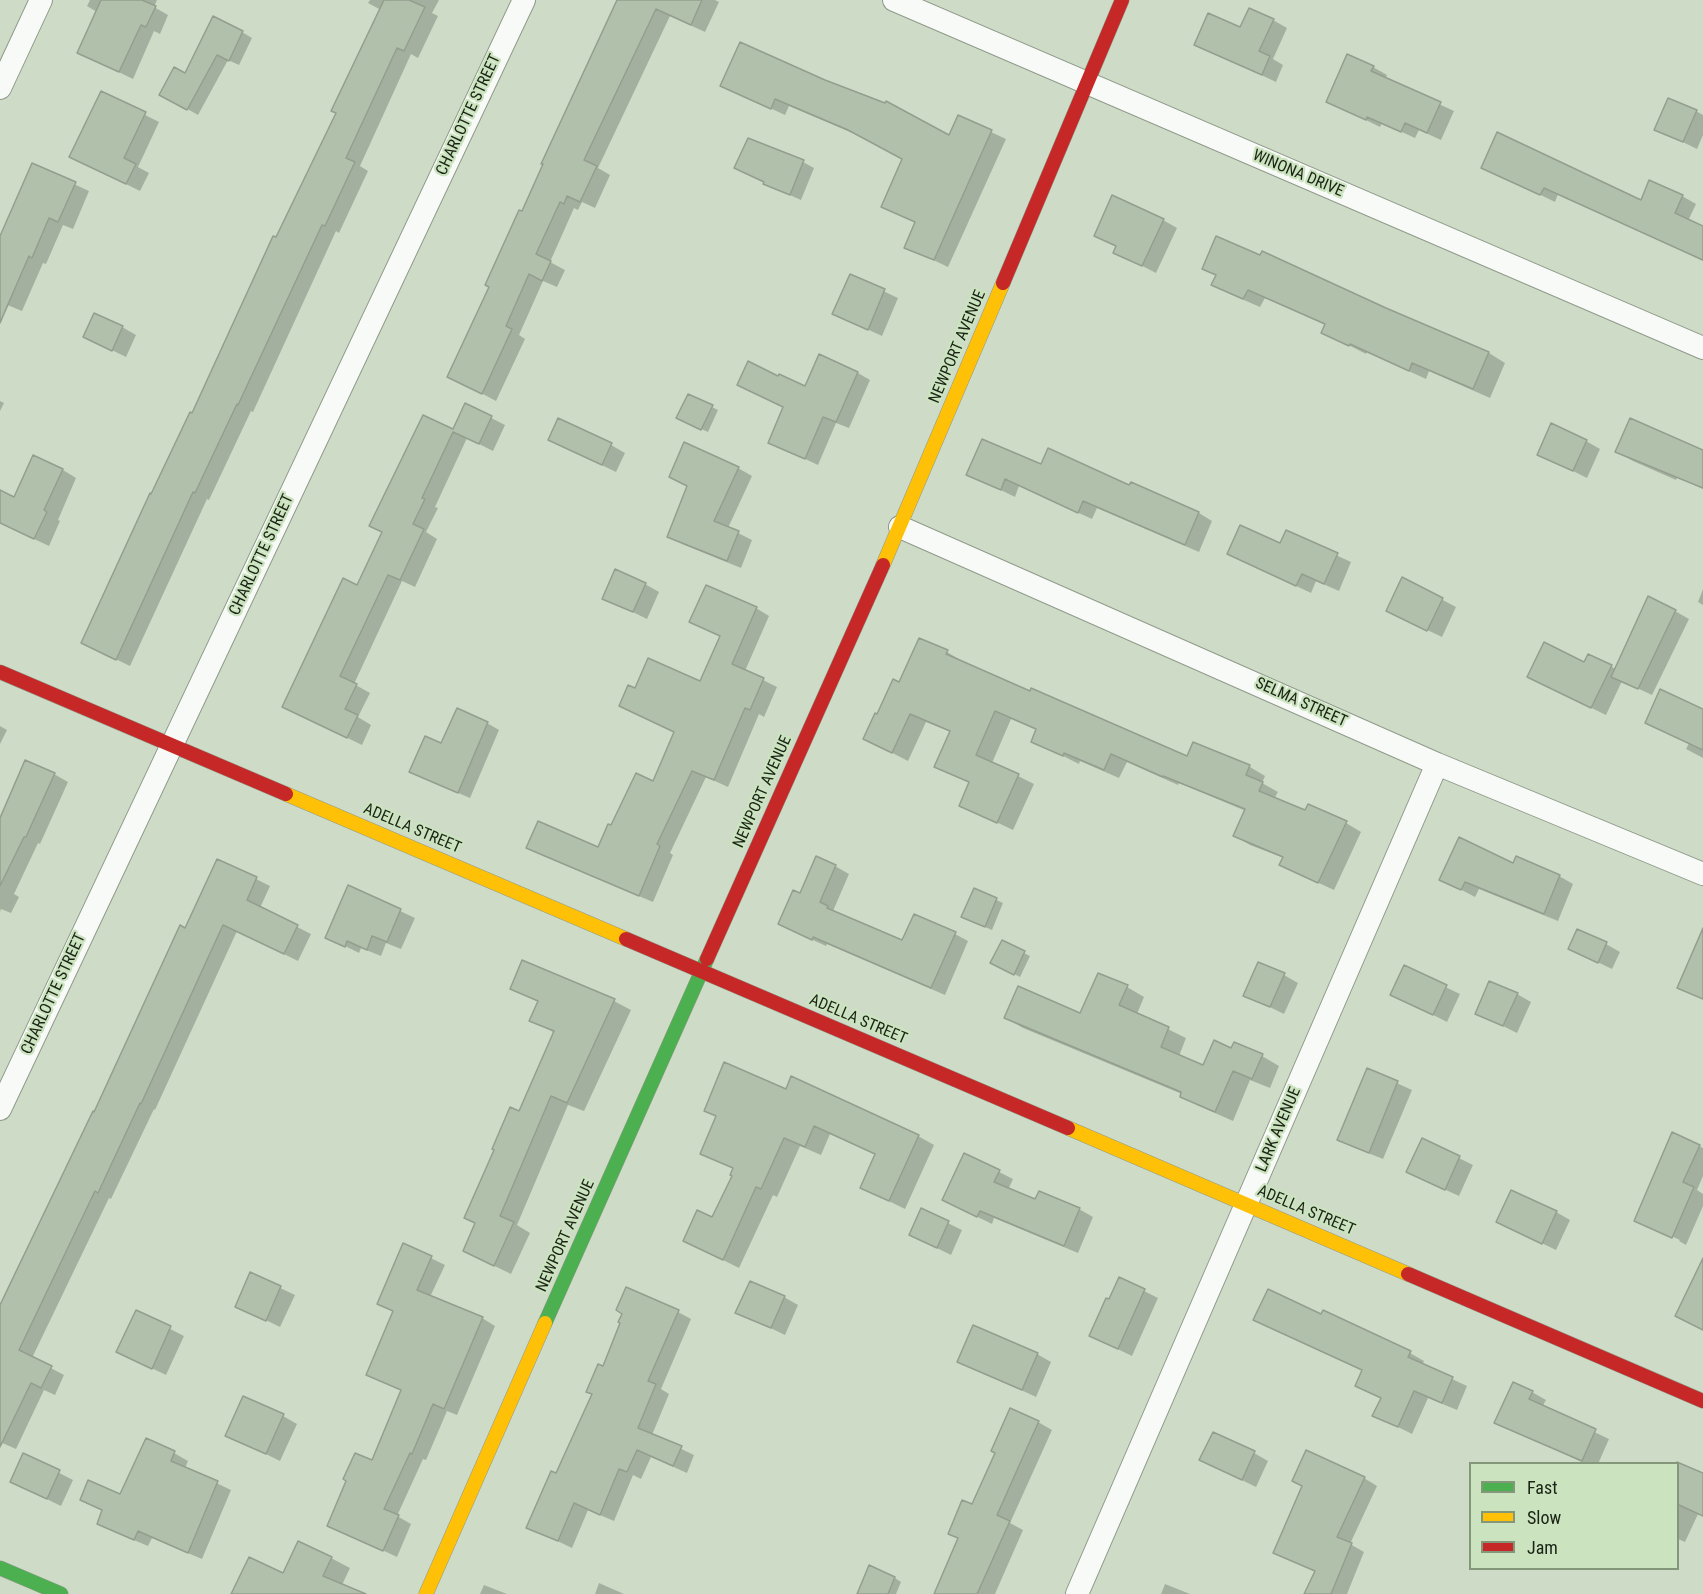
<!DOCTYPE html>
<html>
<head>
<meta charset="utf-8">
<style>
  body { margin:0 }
  #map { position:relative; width:1703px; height:1594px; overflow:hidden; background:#cedcc7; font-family:"Roboto Condensed",sans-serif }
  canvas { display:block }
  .legend { position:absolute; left:1469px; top:1462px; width:210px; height:108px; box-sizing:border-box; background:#cbe4bf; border:2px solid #84977b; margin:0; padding:8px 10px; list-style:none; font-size:18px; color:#1a2315 }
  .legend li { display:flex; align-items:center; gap:12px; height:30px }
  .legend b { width:30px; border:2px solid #84977b }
</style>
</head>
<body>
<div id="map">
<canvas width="1703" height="1594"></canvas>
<ul class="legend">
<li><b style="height:8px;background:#4caf50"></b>Fast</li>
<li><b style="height:8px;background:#ffc107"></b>Slow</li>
<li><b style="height:8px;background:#c62828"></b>Jam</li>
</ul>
</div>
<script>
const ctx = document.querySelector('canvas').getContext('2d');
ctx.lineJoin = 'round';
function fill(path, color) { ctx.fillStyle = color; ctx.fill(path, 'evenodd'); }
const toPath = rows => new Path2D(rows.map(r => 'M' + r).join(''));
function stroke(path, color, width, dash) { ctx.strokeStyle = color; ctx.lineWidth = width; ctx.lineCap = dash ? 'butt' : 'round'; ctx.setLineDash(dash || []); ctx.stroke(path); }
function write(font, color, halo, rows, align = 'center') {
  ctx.font = font + ' "Roboto Condensed",sans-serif'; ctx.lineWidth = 4.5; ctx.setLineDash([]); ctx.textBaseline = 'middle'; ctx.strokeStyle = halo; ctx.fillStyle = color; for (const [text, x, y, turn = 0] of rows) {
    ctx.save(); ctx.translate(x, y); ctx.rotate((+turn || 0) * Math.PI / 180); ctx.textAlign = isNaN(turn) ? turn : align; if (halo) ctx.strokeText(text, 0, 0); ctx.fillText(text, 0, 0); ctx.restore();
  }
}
fill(toPath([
  [90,0,157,0,154,7,168,15,160,34,154,31,133,79,79,53,97,12,87,6],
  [370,0,439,0,432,13,438,16,418,58,411,54,360,166,368,171,339,233,336,231,253,412,251,411,209,500,207,499,130,666,82,643,338,113,381,10,368,3],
  [618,0,715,0,719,2,705,32,670,16,598,168,610,175,595,208,582,202,578,210,574,208,550,262,565,270,557,287,543,281,519,335,525,339,496,401,449,376],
  [1273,20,1287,28,1273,59,1283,65,1276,82,1196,44],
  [242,32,252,38,239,65,228,60,198,115,161,94],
  [1373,67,1387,75,1385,79,1454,111,1441,140,1419,130,1415,138,1382,123,1380,127,1328,101],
  [824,81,950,137,959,117,1006,139,948,267,906,247,917,223,883,206,904,159,864,138,789,106,785,115,722,86],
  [102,93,159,122,138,167,149,173,140,191,71,157],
  [1696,111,1703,115,1703,135,1697,149,1656,129],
  [803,162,814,168,801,200,765,184],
  [33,165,89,191,73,229,63,225,46,264,43,263,22,311,0,302,0,240],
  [1483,167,1641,202,1682,196,1696,204,1688,221,1703,227,1703,261,1558,194,1555,202],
  [1163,220,1177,228,1156,273,1115,252,1117,247,1096,236],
  [1260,257,1489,353,1505,363,1490,398,1429,371,1426,379,1367,352,1366,354,1323,332,1326,325,1265,298,1260,307,1230,294,1213,285,1217,276,1204,269],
  [851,276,898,298,882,336,834,314],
  [122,327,136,335,126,357,85,337],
  [858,373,870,380,849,428,836,423,818,465,769,442,785,408,805,388],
  [0,401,4,403,0,411],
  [466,405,505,425,493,451,467,438,435,507,438,508,426,532,437,539,415,587,402,581,354,684,370,693,358,717,371,725,362,745,298,714,384,533,371,525,454,431],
  [712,407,718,410,708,432,684,421],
  [550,440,611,445,625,453,616,472],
  [1586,441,1600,449,1587,478,1539,454],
  [1703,451,1703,489,1677,477,1676,480,1633,461,1617,452],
  [1041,466,1130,487,1132,484,1199,513,1212,521,1199,552,1097,508,1092,519,1019,486,1015,497,968,474],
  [738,468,752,476,728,528,752,540,741,568,682,544,669,536,689,487,671,477],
  [63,470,76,478,58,520,60,521,49,546,0,523,0,505,15,499],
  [1286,532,1351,562,1339,591,1316,581,1311,593,1243,561,1281,545],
  [1403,579,1456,607,1442,637,1402,618],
  [645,584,659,592,647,619,604,598],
  [1703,589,1703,605,1698,602],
  [756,608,769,616,745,671,777,687,764,717,759,714,728,787,706,777,670,853,673,855,653,902,541,855,528,848,599,849,612,827,653,783,676,732,621,706,635,690,701,683,721,637,691,622],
  [1675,611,1689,619,1652,695,1622,681,1606,715,1542,684,1585,664,1589,656,1616,669],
  [947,652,962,661,962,662,1030,693,1188,758,1194,744,1250,767,1265,776,1262,783,1278,792,1274,799,1306,812,1346,823,1361,832,1334,890,1297,873,1284,858,1250,845,1235,836,1246,811,1179,783,1178,785,1127,762,1119,778,1080,761,1079,764,1033,741,1037,730,1011,719,992,763,1034,784,1013,830,960,805,970,783,936,766,951,732,926,722,908,761,865,739,900,684],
  [1703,711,1703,758,1686,749,1689,743,1647,722],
  [487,723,499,730,470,798,423,778,442,745],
  [0,726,7,730,0,744],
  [54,774,68,782,40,844,38,843,14,894,19,897,11,913,1,909,0,912,0,822],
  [835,866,849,874,833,911,903,942,955,934,968,941,945,995,827,944,826,946,793,931,801,895],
  [1559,876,1573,884,1558,921,1479,889,1475,897,1441,879],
  [256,879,270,886,260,908,311,934,298,961,237,931,155,1110,154,1109,111,1199,109,1198,32,1358,64,1375,55,1395,44,1390,16,1449,0,1442,0,1308,186,930],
  [349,887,415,918,401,949,386,943,381,956,361,948,359,953,327,937],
  [975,890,1003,903,992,930,969,920],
  [1606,944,1620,952,1612,969,1570,949],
  [1024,953,1030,956,1020,977,999,966],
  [523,962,614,1001,631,1010,584,1111,568,1105,517,1225,530,1233,511,1274,464,1251,555,1033,531,1020,539,1002,511,988],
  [1404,967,1460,994,1447,1022,1392,994],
  [1284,975,1298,983,1284,1014,1245,995],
  [1127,987,1144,997,1137,1014,1186,1038,1179,1056,1204,1067,1232,1050,1262,1056,1279,1066,1270,1088,1250,1080,1233,1121,1199,1106,1181,1096,1182,1094,1023,1028,1006,1018,1081,1015],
  [1517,994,1531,1002,1517,1033,1477,1013],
  [1368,1070,1412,1090,1383,1159,1353,1147,1339,1139],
  [787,1091,918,1136,934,1145,905,1209,862,1188,877,1155,830,1134,821,1155,800,1146,777,1197,773,1195,739,1268,685,1241,713,1219,734,1176,734,1169,702,1153,717,1117,705,1110],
  [1422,1140,1473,1165,1459,1196,1422,1179],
  [1699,1146,1703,1148,1703,1176,1697,1190,1703,1194,1703,1206,1686,1245,1679,1241,1680,1240,1648,1226,1648,1228,1636,1221],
  [999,1172,1013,1179,1008,1190,1036,1201,1079,1209,1093,1217,1078,1253,994,1218,992,1224,957,1207],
  [921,1210,962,1230,951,1255,910,1235],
  [1556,1212,1570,1220,1556,1250,1498,1222],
  [404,1245,445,1265,430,1297,482,1318,495,1326,457,1415,447,1411,426,1460,423,1459,397,1516,411,1524,397,1557,329,1525,372,1462,403,1391,368,1374,395,1312,379,1304],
  [251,1274,295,1295,280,1327,237,1306],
  [1120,1279,1158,1298,1132,1356,1105,1343,1110,1301],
  [784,1297,798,1305,785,1335,737,1312],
  [137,1312,184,1336,166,1375,118,1352],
  [678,1312,691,1319,661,1389,669,1394,652,1435,694,1455,687,1473,651,1457,641,1479,633,1475,614,1521,588,1510,572,1548,528,1527,557,1475,604,1368,623,1313],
  [1324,1312,1410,1353,1424,1361,1422,1365,1467,1386,1457,1410,1428,1398,1412,1434,1374,1415,1382,1399,1357,1385,1363,1371,1255,1320,1322,1316],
  [1037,1354,1051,1362,1036,1397,959,1361],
  [1532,1392,1546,1400,1542,1407,1609,1439,1598,1464,1586,1464,1496,1422],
  [283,1416,297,1424,280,1461,227,1435],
  [1038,1422,1052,1430,1010,1523,1023,1530,995,1594,936,1594,959,1539,950,1533],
  [174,1453,188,1461,185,1468,231,1490,202,1559,152,1538,148,1546,112,1531,98,1523,104,1511,82,1499,121,1496],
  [1254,1453,1268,1461,1256,1487,1201,1460],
  [24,1455,73,1480,61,1506,26,1489],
  [1674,1462,1703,1475,1703,1516,1698,1514,1685,1542,1678,1539,1678,1464,1673,1464],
  [1364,1478,1377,1486,1350,1544,1364,1552,1347,1594,1308,1594,1316,1572,1275,1552],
  [331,1558,350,1568,342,1585,362,1594,243,1594,284,1575],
  [895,1578,901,1582,896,1594,864,1594],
  [599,1583,624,1594,595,1594],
  [1165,1584,1190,1594,1161,1594],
  [484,1585,507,1594,480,1594]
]), '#0003');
const building = toPath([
  [101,0,142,0,156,6,146,27,141,25,119,72,77,53,101,0],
  [384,0,409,0,425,7,404,51,397,48,346,158,355,162,325,226,322,225,238,405,237,404,195,493,193,492,116,660,81,643,150,493,151,494,190,412,192,413,273,236,276,237,336,113,331,111,384,0],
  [617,0,702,0,691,25,656,9,584,160,597,166,580,202,567,196,564,204,560,202,536,254,551,261,542,281,529,274,506,326,512,329,482,394,447,377,489,287,485,285,519,210,522,211,543,164,541,164,617,0],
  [1249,8,1274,19,1259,51,1270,56,1262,75,1194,45,1208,13,1240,27,1249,8],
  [213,16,243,31,229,61,217,55,187,110,159,95,174,67,185,73,213,16],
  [740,42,825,80,885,103,886,101,949,135,958,115,992,130,934,260,904,248,915,222,881,207,902,159,848,130,775,99,771,109,720,86,740,42],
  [1347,54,1374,66,1371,71,1441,102,1427,133,1405,123,1401,132,1367,117,1366,120,1326,102,1347,54],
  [101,91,146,112,124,158,136,164,126,184,69,157,101,91],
  [1668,98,1697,110,1683,142,1654,130,1668,98],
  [1497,132,1641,200,1649,180,1683,195,1675,213,1703,226,1703,260,1544,188,1540,195,1481,168,1497,132],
  [748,138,804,160,790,195,763,184,764,182,734,168,748,138],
  [32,163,76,182,58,222,49,218,32,258,29,256,0,323,0,236,32,163],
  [1112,195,1164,219,1142,266,1113,253,1116,246,1094,236,1112,195],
  [1216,236,1260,255,1262,251,1386,308,1489,352,1473,389,1412,363,1409,371,1350,344,1349,346,1321,333,1325,324,1248,290,1243,299,1211,285,1216,275,1202,269,1216,236],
  [850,274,885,289,868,330,832,314,850,274],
  [94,313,123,326,112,351,83,337,94,313],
  [819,354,858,372,836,422,823,417,805,459,768,443,783,407,737,385,748,361,778,376,779,374,805,386,819,354],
  [688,394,713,405,701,430,676,418,688,394],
  [465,403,492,416,479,444,453,432,422,498,425,499,413,524,424,529,400,580,388,575,340,676,357,684,345,709,358,715,347,738,282,707,343,578,357,585,382,532,369,526,423,415,453,429,465,403],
  [558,418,612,443,602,465,548,440,558,418],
  [1630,418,1703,450,1703,488,1615,452,1630,418],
  [1551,423,1587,440,1573,471,1537,455,1551,423],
  [982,439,1041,464,1048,448,1129,485,1131,482,1199,512,1185,545,1083,501,1078,513,1005,479,1001,490,966,475,982,439],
  [684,442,739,467,714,521,739,531,727,561,667,537,687,486,669,477,684,442],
  [33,455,63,469,44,510,47,512,34,539,0,523,0,490,14,497,33,455],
  [1240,525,1280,543,1286,530,1338,553,1324,584,1302,574,1296,586,1227,554,1240,525],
  [615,569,646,583,633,612,602,599,615,569],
  [1402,577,1443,598,1427,631,1386,611,1402,577],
  [706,585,757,607,732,664,764,678,750,710,745,708,714,780,692,771,657,844,660,846,639,896,526,848,538,821,598,847,608,824,611,825,636,773,653,781,674,732,619,706,628,685,635,688,648,658,700,681,720,636,689,622,706,585],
  [1648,596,1676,610,1638,689,1611,677,1648,596],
  [919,638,948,650,946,654,1030,691,1031,688,1187,756,1193,742,1250,765,1246,775,1263,782,1259,791,1305,810,1308,804,1347,821,1318,883,1279,865,1283,857,1233,836,1245,809,1163,776,1163,777,1111,754,1104,770,1064,753,1063,756,1031,742,1036,729,995,711,976,755,1019,774,997,823,959,806,969,782,934,767,950,731,910,714,892,753,863,739,875,713,877,714,893,679,899,682,919,638],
  [1544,642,1584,662,1588,654,1612,665,1591,708,1527,677,1544,642],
  [1660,689,1703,709,1703,750,1645,723,1660,689],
  [457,708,488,722,458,793,409,772,425,736,441,743,457,708],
  [25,760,55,773,26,837,24,837,0,886,0,818,25,760],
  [1459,837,1513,863,1516,856,1560,875,1544,914,1465,882,1461,890,1439,880,1459,837],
  [816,856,836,865,820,902,828,906,827,908,902,940,914,914,956,932,931,988,813,937,812,940,778,924,793,890,800,893,816,856],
  [217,859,257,877,247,900,298,925,284,954,223,925,141,1104,140,1103,98,1193,95,1191,19,1350,52,1366,41,1388,31,1383,0,1447,0,1305,93,1111,94,1112,180,925,185,928,217,859],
  [348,885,401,909,387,942,372,936,367,950,347,941,345,947,325,938,348,885],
  [974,888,997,898,985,927,961,917,974,888],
  [1703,928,1703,999,1677,988,1703,928],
  [1577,929,1607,942,1598,963,1568,949,1577,929],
  [1002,940,1025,951,1014,975,990,963,1002,940],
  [522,960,615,999,567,1103,551,1096,500,1216,514,1222,494,1266,463,1251,475,1223,464,1218,494,1150,492,1149,510,1107,519,1111,554,1031,529,1021,538,1001,510,989,522,960],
  [1258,962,1285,973,1270,1007,1243,996,1258,962],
  [1404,965,1447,985,1433,1015,1390,995,1404,965],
  [1098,973,1128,985,1119,1005,1169,1027,1161,1047,1203,1065,1214,1040,1231,1048,1234,1042,1263,1054,1252,1079,1233,1071,1215,1112,1180,1097,1181,1092,1004,1018,1018,986,1080,1013,1098,973],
  [1489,981,1518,993,1503,1026,1475,1014,1489,981],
  [724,1062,786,1089,791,1076,919,1135,889,1201,860,1188,875,1154,814,1126,805,1147,784,1138,761,1189,756,1187,723,1260,683,1241,697,1210,712,1217,732,1176,730,1175,733,1168,700,1154,716,1116,704,1111,724,1062],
  [1367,1068,1398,1081,1369,1153,1337,1140,1367,1068],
  [1672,1132,1700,1145,1683,1182,1694,1187,1672,1238,1634,1221,1672,1132],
  [1422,1138,1460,1156,1445,1190,1406,1172,1422,1138],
  [964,1153,1000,1170,994,1182,1035,1199,1039,1191,1080,1208,1064,1246,980,1211,977,1217,942,1200,964,1153],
  [1511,1190,1557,1211,1542,1244,1496,1222,1511,1190],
  [921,1208,949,1221,937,1248,909,1235,921,1208],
  [403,1243,432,1256,417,1290,483,1317,444,1409,433,1404,412,1454,410,1453,384,1509,399,1515,383,1551,327,1526,346,1481,343,1479,355,1453,372,1460,401,1390,366,1375,393,1311,377,1304,403,1243],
  [1703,1258,1703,1330,1675,1316,1703,1258],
  [250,1272,281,1286,266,1321,235,1307,250,1272],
  [1119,1277,1145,1289,1118,1349,1089,1336,1106,1298,1109,1299,1119,1277],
  [750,1281,785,1296,771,1328,735,1313,750,1281],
  [626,1287,679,1310,648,1381,656,1384,638,1428,682,1446,673,1466,637,1450,627,1472,619,1469,600,1515,574,1503,558,1541,526,1528,551,1471,556,1473,592,1394,586,1392,598,1364,603,1366,620,1323,618,1322,622,1314,616,1310,626,1287],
  [1268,1289,1321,1314,1323,1310,1411,1351,1408,1357,1453,1377,1442,1403,1414,1391,1398,1427,1372,1416,1381,1398,1355,1386,1362,1370,1253,1320,1268,1289],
  [136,1310,171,1326,152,1369,116,1352,136,1310],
  [973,1325,1038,1353,1022,1390,957,1362,973,1325],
  [1513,1382,1533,1391,1529,1399,1596,1429,1582,1461,1494,1423,1513,1382],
  [243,1396,284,1414,266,1454,225,1436,243,1396],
  [1010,1408,1039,1421,997,1515,1010,1521,977,1594,934,1594,958,1538,948,1534,962,1500,972,1504,995,1453,991,1451,1010,1408],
  [1213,1432,1255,1451,1242,1480,1199,1460,1213,1432],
  [146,1438,175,1451,171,1461,218,1481,188,1553,138,1531,134,1540,97,1524,102,1510,80,1500,88,1480,120,1494,146,1438],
  [1306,1450,1365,1477,1337,1537,1352,1543,1331,1594,1304,1594,1315,1571,1273,1553,1302,1486,1292,1481,1306,1450],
  [23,1453,60,1470,47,1499,10,1482,23,1453],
  [1677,1462,1703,1473,1703,1516,1677,1504,1677,1462],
  [298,1541,332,1557,323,1576,366,1594,231,1594,249,1557,283,1573,298,1541],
  [869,1565,895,1577,888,1594,857,1594,869,1565]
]);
fill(building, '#b1c0aa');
stroke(building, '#949e8f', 1.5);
const street = toPath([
  [894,0,1703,348],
  [0,88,41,0],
  [900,527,1437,764,1703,874],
  [0,1109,524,0],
  [1077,1594,1437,764]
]);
const fast = toPath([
  [545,1323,707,959],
  [0,1568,61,1594]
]);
const slow = toPath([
  [883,565,1003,283],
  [286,794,626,939],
  [1068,1128,1408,1274],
  [426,1594,545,1323]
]);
const jam = toPath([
  [1003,283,1122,0],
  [0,672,286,794],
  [626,939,1068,1128],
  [707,959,883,565],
  [1408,1274,1703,1401]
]);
stroke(street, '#909a8a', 24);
stroke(fast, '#909a8a', 15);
stroke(slow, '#909a8a', 15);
stroke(jam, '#909a8a', 15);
stroke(street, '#f8faf7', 22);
stroke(fast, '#4caf50', 14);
stroke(slow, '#ffc107', 14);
stroke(jam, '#c62828', 14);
write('16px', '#1a2315', '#cbe4bf', [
  ["CHARLOTTE STREET",469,115,-65],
  ["WINONA DRIVE",1298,174,23],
  ["NEWPORT AVENUE",958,347,-67],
  ["CHARLOTTE STREET",262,555,-65],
  ["SELMA STREET",1301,703,24],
  ["NEWPORT AVENUE",763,792,-66],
  ["ADELLA STREET",412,829,23],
  ["CHARLOTTE STREET",54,994,-65],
  ["ADELLA STREET",858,1020,23],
  ["LARK AVENUE",1279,1130,-67],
  ["ADELLA STREET",1306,1211,23],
  ["NEWPORT AVENUE",566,1236,-66]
]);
</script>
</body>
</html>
